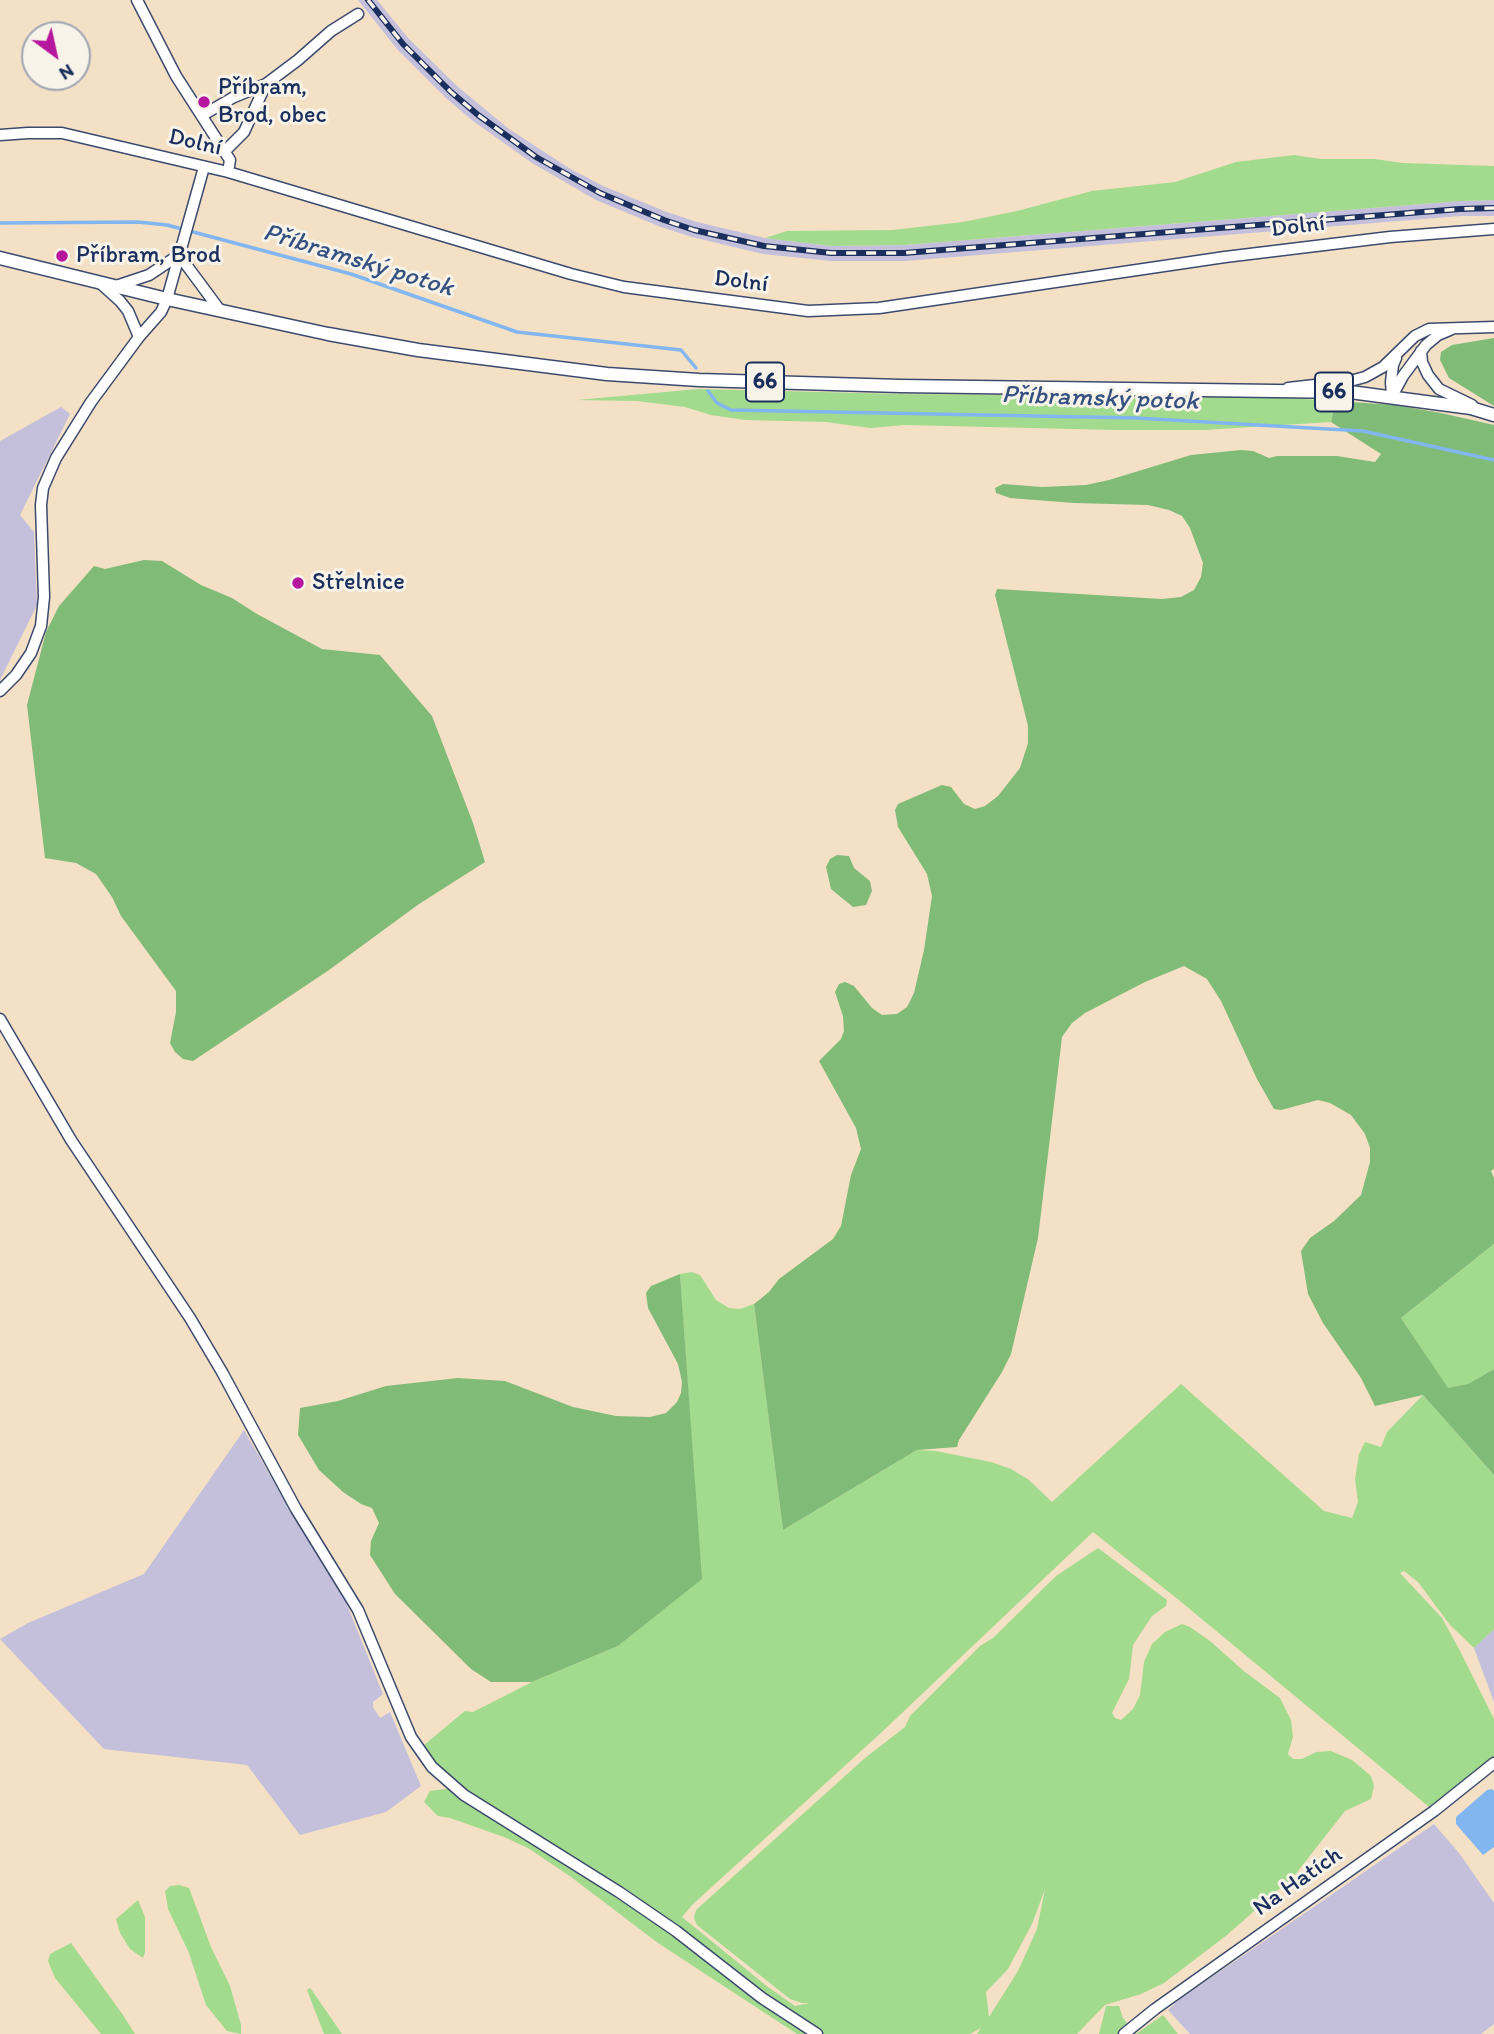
<!DOCTYPE html>
<html>
<head>
<meta charset="utf-8">
<style>
  body { margin:0 }
  #map { position:relative; width:1494px; height:2034px; overflow:hidden; background:#f4e0c5; font-family:Itim,sans-serif }
  canvas { display:block }
  .north { position:absolute; left:21px; top:21px; width:70px; height:70px; box-sizing:border-box; background:#f7f3e8; border:2px solid #9fa5b1; border-radius:50%; rotate:147deg; font-size:19px; font-weight:700; line-height:28px; text-align:center; color:#1b2f5e }
  .north::after { content:''; display:block; margin:auto; width:24px; height:32px; background:#b5179e; clip-path:polygon(50% 0,100% 100%,50% 72%,0 100%) }
</style>
</head>
<body>
<div id="map">
<canvas width="1494" height="2034"></canvas>
<div class="north">N</div>
</div>
<script>
const ctx = document.querySelector('canvas').getContext('2d');
ctx.lineJoin = 'round';
function fill(path, color) { ctx.fillStyle = color; ctx.fill(path, 'evenodd'); }
const toPath = rows => new Path2D(rows.map(r => 'M' + r).join(''));
function stroke(path, color, width, dash) { ctx.strokeStyle = color; ctx.lineWidth = width; ctx.lineCap = dash ? 'butt' : 'round'; ctx.setLineDash(dash || []); ctx.stroke(path); }
function write(font, color, halo, rows, align = 'center') {
  ctx.font = font + ' Itim,sans-serif'; ctx.lineWidth = 6; ctx.setLineDash([]); ctx.textBaseline = 'middle'; ctx.strokeStyle = halo; ctx.fillStyle = color; for (const [text, x, y, turn = 0] of rows) {
    ctx.save(); ctx.translate(x, y); ctx.rotate((+turn || 0) * Math.PI / 180); ctx.textAlign = isNaN(turn) ? turn : align; if (halo) ctx.strokeText(text, 0, 0); ctx.fillText(text, 0, 0); ctx.restore();
  }
}
fill(toPath([
  [358,0,377,0,409,39,457,86,509,129,569,168,603,186,667,212,697,222,765,238,832,246,904,245,1460,201,1494,200,1494,216,1461,216,905,261,831,261,763,254,692,237,661,227,596,200,532,163,473,121,446,98,397,49],
  [61,407,70,414,20,515,34,532,37,605,0,680,0,441],
  [244,1430,297,1522,345,1600,383,1694,373,1702,373,1707,380,1718,390,1712,421,1786,386,1812,300,1835,247,1765,104,1749,0,1639,28,1623,144,1574],
  [1494,1629,1494,1702,1474,1648],
  [1434,1824,1459,1853,1494,1903,1494,2024,1481,2034,1190,2034,1168,2010,1180,1999]
]), '#c4c0db');
fill(toPath([
  [1294,155,1321,159,1375,159,1402,163,1494,166,1494,200,1460,201,904,245,832,246,765,238,787,231,892,230,963,222,1017,211,1092,191,1175,182,1236,162],
  [698,389,900,394,1275,397,1336,401,1331,422,1204,430,1115,430,905,425,870,428,826,422,745,420,711,415,685,407,637,401,577,400],
  [1494,1244,1494,1369,1468,1384,1448,1389,1401,1318],
  [692,1272,700,1275,716,1300,729,1308,740,1309,754,1304,783,1530,917,1450,936,1451,991,1462,1011,1469,1029,1480,1052,1502,1181,1384,1324,1511,1352,1518,1358,1502,1355,1479,1359,1454,1365,1442,1381,1447,1387,1432,1423,1395,1494,1475,1494,1629,1474,1648,1450,1625,1418,1582,1404,1571,1400,1573,1442,1618,1459,1649,1494,1719,1494,1763,1434,1811,1180,1601,1093,1532,883,1731,692,1905,682,1917,768,1987,795,2006,810,2003,802,2003,790,1999,697,1925,694,1918,696,1910,865,1758,905,1727,910,1716,980,1646,993,1638,1056,1576,1098,1548,1167,1600,1166,1606,1152,1616,1133,1645,1129,1679,1112,1713,1115,1718,1121,1720,1133,1709,1140,1695,1144,1662,1152,1644,1165,1632,1182,1624,1190,1627,1210,1641,1245,1672,1280,1698,1291,1720,1293,1737,1288,1754,1293,1759,1302,1759,1316,1752,1331,1751,1352,1760,1364,1770,1371,1776,1374,1786,1371,1799,1345,1811,1294,1876,1227,1935,1164,1983,1141,1994,1105,2005,1077,2034,977,2034,981,2028,970,2034,797,2034,658,1943,571,1877,528,1848,504,1837,450,1818,438,1816,424,1802,430,1791,453,1788,418,1750,465,1711,473,1712,532,1682,618,1646,701,1579,680,1274],
  [1045,1889,1037,1929,1018,1971,989,2017,986,1992,1008,1969,1032,1924],
  [179,1885,189,1888,211,1947,230,1986,241,2025,241,2034,227,2031,206,2005,189,1953,168,1909,165,1891,170,1886],
  [138,1900,145,1917,145,1952,143,1958,130,1949,120,1933,116,1919],
  [71,1943,123,2015,135,2034,101,2034,55,1978,48,1961,50,1954],
  [310,1988,311,1989,342,2034,324,2034,307,1990],
  [1106,2006,1119,2006,1123,2018,1136,2034,1163,2015,1178,2034,1099,2034]
]), '#a2db8d');
fill(toPath([
  [1494,338,1494,406,1449,378,1440,360,1441,352,1452,345],
  [1336,401,1395,405,1441,413,1494,425,1494,1169,1491,1171,1494,1178,1494,1244,1401,1318,1448,1388,1468,1384,1494,1369,1494,1475,1423,1395,1375,1406,1361,1378,1323,1323,1308,1294,1301,1251,1310,1238,1334,1221,1361,1195,1370,1162,1370,1148,1365,1134,1351,1115,1330,1103,1318,1100,1281,1110,1274,1109,1257,1079,1221,1001,1207,979,1184,966,1145,982,1085,1013,1072,1023,1062,1037,1038,1238,1011,1354,1002,1372,959,1440,957,1447,917,1450,783,1530,754,1304,769,1292,779,1279,833,1239,841,1226,851,1175,861,1149,856,1128,819,1061,841,1039,844,1031,843,1016,835,992,839,984,845,982,854,986,872,1008,882,1015,897,1014,907,1007,914,993,924,950,932,896,927,874,898,827,895,810,898,804,942,785,951,787,964,804,975,809,985,806,998,796,1020,768,1028,743,1028,726,995,595,997,589,1162,599,1181,597,1194,590,1201,577,1203,563,1190,528,1182,516,1169,510,1148,505,1074,503,1010,498,996,493,995,488,1003,484,1042,487,1086,485,1109,480,1191,455,1241,450,1253,451,1269,458,1277,456,1337,456,1375,462,1381,454,1331,422],
  [144,560,162,561,201,585,232,598,257,614,322,649,380,655,432,716,473,823,485,862,419,904,329,970,193,1061,183,1059,175,1052,170,1043,176,1012,176,991,121,916,112,897,96,874,76,863,45,858,27,705,46,632,59,606,94,566,105,569],
  [837,855,849,856,854,868,870,881,872,891,866,905,853,907,831,889,826,867,830,859],
  [680,1274,702,1579,618,1646,532,1682,491,1682,471,1669,395,1594,370,1555,371,1541,379,1523,372,1508,361,1504,343,1492,319,1470,298,1435,300,1408,338,1401,386,1386,458,1378,505,1381,573,1407,616,1416,650,1417,666,1413,677,1402,681,1393,682,1382,678,1364,648,1308,646,1293,651,1286]
]), '#81bb78');
fill(toPath([
  [1492,1789,1494,1791,1494,1847,1483,1855,1456,1824,1456,1817,1487,1790]
]), '#82b6f0');
stroke(toPath([
  [0,223,138,222,167,225,351,274,517,332,681,350,696,368],
  [708,391,717,403,731,410,1136,418,1363,431,1494,460]
]), '#82b6f0', 3.5);
const minor = toPath([
  [137,0,176,76,230,160,228,172],
  [203,115,234,97,266,84,298,60,331,31,358,14],
  [0,135,28,133,62,133,228,172,571,274,624,287,808,311,879,308,1225,257,1390,237,1494,229],
  [225,151,244,132,266,84],
  [179,255,219,309],
  [99,282,120,301,128,311,139,337],
  [116,286,149,275,179,255],
  [1421,351,1422,362,1428,375,1439,389,1472,405],
  [1288,388,1350,381,1365,377,1383,367,1415,336,1429,329,1494,327],
  [1392,396,1403,376,1426,345,1438,335,1450,330],
  [1392,396,1391,382,1393,365,1396,358],
  [0,691,16,675,31,653,41,626,44,597,41,505,43,488,56,458,91,402,139,337,161,312,167,299,204,167],
  [0,1019,71,1140,190,1318,222,1372,296,1509,358,1610,411,1737,432,1767,464,1795,619,1892,676,1931,762,1998,817,2034],
  [1124,2034,1155,2009,1434,1811,1494,1763]
]);
const major = toPath([
  [0,258,167,299,328,334,418,350,607,374,699,380,900,386,1350,392,1471,408,1494,415]
]);
stroke(minor, '#3c4a6d', 13);
stroke(major, '#3c4a6d', 15);
stroke(minor, '#fff', 10);
stroke(major, '#fff', 12);
const rail = toPath([
  [368,0,403,44,451,92,478,115,536,157,600,193,664,220,694,230,764,246,831,253,904,253,1460,209,1494,208]
]);
stroke(rail, '#1b2f5e', 6);
stroke(rail, '#f7f3e8', 3.5, [10]);
for (const [x, y, r, color] of [
  [204,102,7,"#b5179e"],
  [62,256,7,"#b5179e"],
  [298,583,7,"#b5179e"]
]) { const dot = new Path2D(); dot.arc(x, y, r, 0, 2 * Math.PI); ctx.fillStyle = color; ctx.fill(dot); stroke(dot, '#f7f3e8', 2.5); }
for (const [x, y, w] of [
  [765,382,38],
  [1334,392,38]
]) { const box = new Path2D(); box.roundRect(x - w / 2, y - 19.5, w, 39, 5); ctx.fillStyle = '#f7f3e8'; ctx.fill(box); stroke(box, '#1b2f5e', 2); }
write('bold 23px', '#1b2f5e', null, [
  ["66",765,382],
  ["66",1334,392]
]);
write('24px', '#1b2f5e', '#f7f3e8', [
  ["Příbram,",218,88],
  ["Brod, obec",218,116],
  ["Příbram, Brod",76,256],
  ["Střelnice",312,583]
], 'left');
write('24px', '#1b2f5e', '#f7f3e8', [
  ["Dolní",195,143,13],
  ["Dolní",1298,227,-7],
  ["Dolní",741,282,7],
  ["Na Hatích",1298,1882,-35]
]);
write('italic 26px', '#355182', '#f7f3e8', [
  ["Příbramský potok",358,261,17],
  ["Příbramský potok",1100,399,2]
]);
</script>
</body>
</html>
